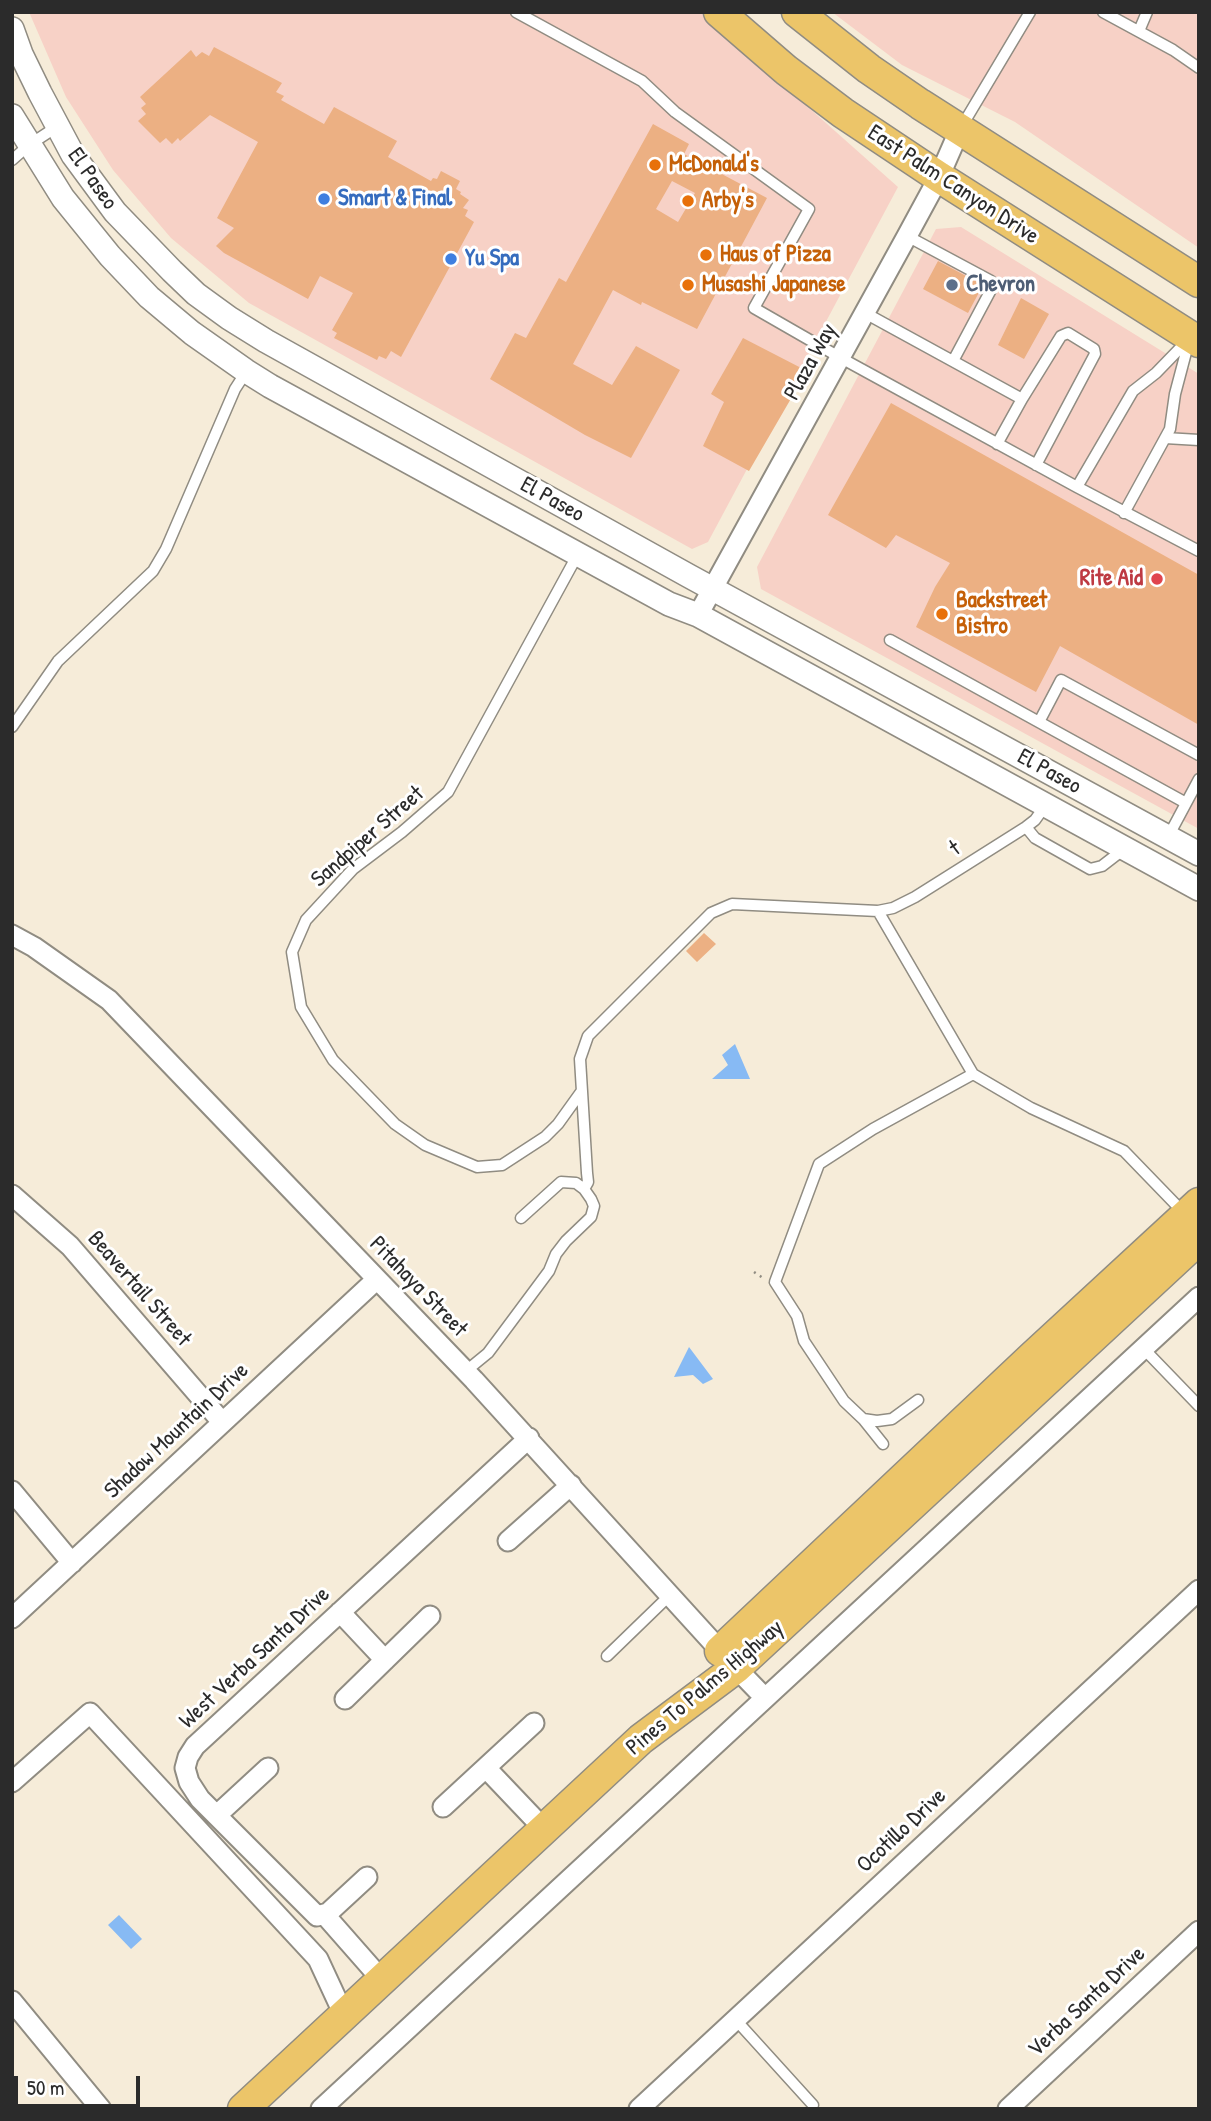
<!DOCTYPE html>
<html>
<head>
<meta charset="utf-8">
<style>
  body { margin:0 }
  #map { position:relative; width:1211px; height:2121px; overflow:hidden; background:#f6ecd9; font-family:"Patrick Hand",sans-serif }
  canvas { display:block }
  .frame { position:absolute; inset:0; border:14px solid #2b2b2b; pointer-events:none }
  .scale { position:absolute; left:14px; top:2076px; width:126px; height:32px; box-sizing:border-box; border:4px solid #2b2b2b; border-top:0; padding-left:9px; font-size:21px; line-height:24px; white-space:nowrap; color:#2b2b2b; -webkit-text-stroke:5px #fff; paint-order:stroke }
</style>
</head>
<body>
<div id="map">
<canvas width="1211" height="2121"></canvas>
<div class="frame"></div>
<div class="scale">50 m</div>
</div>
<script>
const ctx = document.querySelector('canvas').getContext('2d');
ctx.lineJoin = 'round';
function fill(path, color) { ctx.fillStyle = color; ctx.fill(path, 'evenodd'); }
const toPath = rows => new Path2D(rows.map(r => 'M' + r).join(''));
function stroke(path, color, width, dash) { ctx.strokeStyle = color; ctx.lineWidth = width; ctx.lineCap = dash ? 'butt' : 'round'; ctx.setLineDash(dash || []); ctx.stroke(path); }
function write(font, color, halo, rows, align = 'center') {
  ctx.font = font + ' "Patrick Hand",sans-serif'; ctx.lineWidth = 6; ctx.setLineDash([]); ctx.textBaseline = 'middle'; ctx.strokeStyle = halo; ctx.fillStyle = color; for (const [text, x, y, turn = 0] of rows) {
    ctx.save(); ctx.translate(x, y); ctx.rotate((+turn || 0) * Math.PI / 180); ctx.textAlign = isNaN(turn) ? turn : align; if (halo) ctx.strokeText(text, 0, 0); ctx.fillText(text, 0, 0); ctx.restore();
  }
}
fill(toPath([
  [29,12,701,12,898,187,708,542,692,549,249,303,171,238,113,170,66,97],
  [832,12,1199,12,1199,248,1015,122,902,65],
  [961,227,1199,374,1199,829,761,589,757,567,936,229]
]), '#f7d1c6');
fill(toPath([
  [735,1044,750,1079,712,1079,728,1065,722,1055],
  [689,1347,713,1379,703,1384,693,1375,674,1377],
  [119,1915,142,1939,131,1949,108,1925]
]), '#87baf4');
fill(toPath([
  [214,47,282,83,276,92,284,96,281,100,324,124,334,107,397,141,388,157,431,181,433,178,437,179,441,171,460,181,456,189,461,192,460,194,469,200,463,208,468,210,465,216,474,222,401,357,391,351,386,359,379,356,377,360,334,338,337,333,332,330,353,293,320,276,308,299,224,253,216,246,234,228,217,218,258,142,210,115,180,141,178,138,172,144,166,138,160,143,138,121,146,114,141,108,146,104,140,97,191,50,196,57,202,52,209,56],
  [653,124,689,144,684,154,767,198,697,329,642,302,641,305,613,290,573,364,612,385,636,346,680,370,631,458,585,435,490,379,515,333,526,338,559,278,566,282],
  [672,181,695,193,678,222,656,209],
  [938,261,983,285,968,313,923,289],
  [1021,298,1049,314,1024,359,998,345],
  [743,338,807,371,749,471,703,446,724,402,711,394],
  [891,403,1199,575,1199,725,1060,646,1036,692,916,627,935,587,950,563,896,535,886,548,828,515],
  [704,933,716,944,697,962,686,951]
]), '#ecb083');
const service = toPath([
  [516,12,642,81,675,112,809,209,754,308,841,358,1077,487,1199,551],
  [1103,12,1173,50,1199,68],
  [1139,31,1147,12],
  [962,126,1030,12],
  [12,160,29,145,58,126],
  [907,236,991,281,993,286,953,361],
  [865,313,1022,399,1061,336,1068,333,1094,349,1095,354,1036,465],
  [1165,438,1199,440],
  [997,444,1022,399],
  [1077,487,1133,391,1156,373,1188,340],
  [1124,513,1170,429,1175,394,1189,341],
  [578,554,448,792,402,832,353,869,306,920,292,952,301,1007,333,1060,395,1124,425,1145,477,1167,502,1165,545,1137,558,1124,581,1092],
  [890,640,1186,803],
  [1039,722,1061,680,1199,755],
  [12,727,58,661,153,571,166,549,235,389,246,372],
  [1026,827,1035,838,1090,869,1102,866,1124,849],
  [1168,837,1199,779],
  [878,911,893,908,915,897,969,863,1026,827,1035,820,1045,806],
  [521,1218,561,1182,576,1183,584,1189],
  [1143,1348,1199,1406],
  [466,1371,488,1353,549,1271,556,1254,566,1241,591,1217,594,1206,591,1199,584,1189,588,1182,587,1173,580,1059,588,1036,711,913,732,904,878,911,973,1074,1031,1108,1124,1151,1184,1213],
  [918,1400,892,1419,877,1421,863,1419,844,1401,804,1341,797,1316,775,1282,819,1164,873,1129,973,1074],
  [863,1419,883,1444],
  [607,1656,670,1595],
  [735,2019,813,2105]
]);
const minor = toPath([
  [698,615,907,236,939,177,960,129],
  [12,935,34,947,109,1000,474,1380,736,1668,765,1698],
  [12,1195,70,1246,222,1422],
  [12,1491,72,1563],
  [508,1541,571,1485],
  [340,1612,385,1660],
  [12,1618,376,1280],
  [345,1699,430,1616],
  [486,1768,544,1829],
  [12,1782,90,1713,318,1959,344,2015],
  [443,1807,534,1723],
  [217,1815,268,1768],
  [367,1877,328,1913,317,1916,200,1799,189,1782,185,1768,188,1757,195,1746,529,1438],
  [324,1914,382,1980],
  [12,2001,101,2109],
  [321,2109,1199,1297],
  [639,2109,1199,1590],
  [1008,2109,1199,1931]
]);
const tertiary = toPath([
  [12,29,21,54,40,93,73,155,115,212,172,271,196,294,229,318,266,341,689,576,1199,854],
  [12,116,63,198,110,256,149,297,192,333,246,371,270,386,669,604,698,615,1199,889]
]);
const primary = toPath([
  [719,12,786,70,843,113,939,177,1199,342],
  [797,12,869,69,920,104,1199,282],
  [720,1651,1032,1357,1199,1203],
  [243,2109,641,1739,736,1668,1199,1239]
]);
stroke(service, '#908c82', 13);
stroke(minor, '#908c82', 23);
stroke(tertiary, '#908c82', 26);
stroke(primary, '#908c82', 33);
stroke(toPath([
  [754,1272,763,1278]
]), '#908c82', 2.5, [2, 5]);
stroke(service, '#fff', 10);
stroke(minor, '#fff', 19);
stroke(tertiary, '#fff', 23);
stroke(primary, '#ecc569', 30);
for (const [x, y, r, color] of [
  [655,165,7,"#e8710a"],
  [324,199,7,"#3f7fe0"],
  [688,201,7,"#e8710a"],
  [706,255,7,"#e8710a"],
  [451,259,7,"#3f7fe0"],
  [688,285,7,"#e8710a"],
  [952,285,7,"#5c6f8a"],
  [1157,579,7,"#e0444e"],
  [942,614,7,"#e8710a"]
]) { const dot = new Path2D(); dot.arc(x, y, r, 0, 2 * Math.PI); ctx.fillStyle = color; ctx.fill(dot); stroke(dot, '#fff', 2.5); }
write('bold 23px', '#c56008', '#fff', [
  ["McDonald's",669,165],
  ["Arby's",702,201],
  ["Haus of Pizza",720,255],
  ["Musashi Japanese",702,285],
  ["Backstreet",956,601],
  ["Bistro",956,627]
], 'left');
write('23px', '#2b2b2b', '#fff', [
  ["El Paseo",92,179,55],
  ["East Palm Canyon Drive",953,185,33],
  ["Plaza Way",811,362,-61],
  ["El Paseo",552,500,29],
  ["El Paseo",1049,772,29],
  ["Sandpiper Street",368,837,-41],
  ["t",955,849,-32],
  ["Pitahaya Street",418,1287,46],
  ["Beavertail Street",139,1289,49],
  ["Shadow Mountain Drive",177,1431,-43],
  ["West Verba Santa Drive",255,1658,-43],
  ["Pines To Palms Highway",705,1688,-40],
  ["Ocotillo Drive",902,1831,-43],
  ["Verba Santa Drive",1087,2002,-43]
]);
write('bold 23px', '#366cbe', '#fff', [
  ["Smart & Final",338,199],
  ["Yu Spa",465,259]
], 'left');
write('bold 23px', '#4e5e75', '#fff', [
  ["Chevron",966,285]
], 'left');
write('bold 23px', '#be3a42', '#fff', [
  ["Rite Aid",1143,579]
], 'right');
</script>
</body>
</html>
